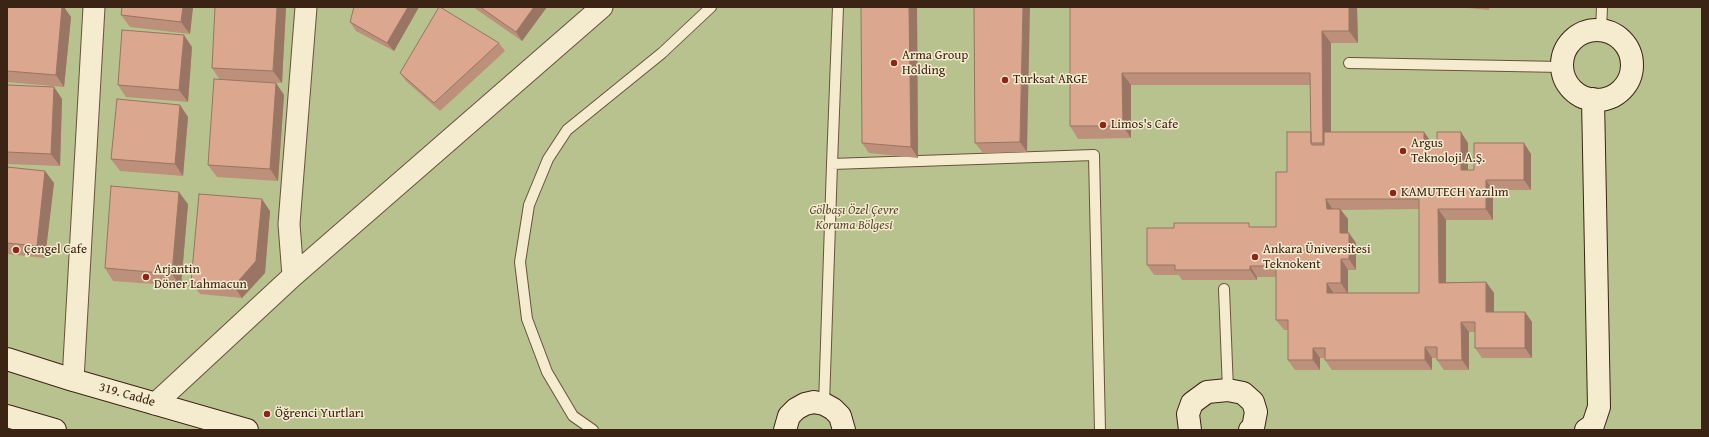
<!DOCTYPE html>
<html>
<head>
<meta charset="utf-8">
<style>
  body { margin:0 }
  #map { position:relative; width:1709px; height:437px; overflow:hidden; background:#f0e0b5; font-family:"Gentium Book Plus",serif }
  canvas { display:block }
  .frame { position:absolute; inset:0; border:8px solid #3b2413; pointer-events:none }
</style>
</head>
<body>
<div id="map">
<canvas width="1709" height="437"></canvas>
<div class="frame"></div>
</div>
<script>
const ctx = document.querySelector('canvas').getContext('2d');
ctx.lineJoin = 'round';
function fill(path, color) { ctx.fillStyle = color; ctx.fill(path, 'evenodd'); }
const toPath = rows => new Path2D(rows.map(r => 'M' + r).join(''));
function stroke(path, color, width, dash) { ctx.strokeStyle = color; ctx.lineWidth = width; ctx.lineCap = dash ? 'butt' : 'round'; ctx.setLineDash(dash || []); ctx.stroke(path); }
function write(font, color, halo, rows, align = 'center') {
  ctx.font = font + ' "Gentium Book Plus",serif'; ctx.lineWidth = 3; ctx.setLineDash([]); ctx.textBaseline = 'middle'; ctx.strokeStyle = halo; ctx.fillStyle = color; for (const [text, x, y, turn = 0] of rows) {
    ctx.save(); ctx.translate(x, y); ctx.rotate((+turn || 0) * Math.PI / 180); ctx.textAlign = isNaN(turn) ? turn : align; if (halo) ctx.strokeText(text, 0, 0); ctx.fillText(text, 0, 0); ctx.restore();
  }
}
fill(toPath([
  [7,7,1702,7,1702,430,7,430]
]), '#b8c28e');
const lane = toPath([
  [1601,30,1602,7],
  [1349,63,1562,67],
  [832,164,838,7],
  [1224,289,1228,390],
  [824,404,832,164,1094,155,1100,430],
  [593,430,573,416,547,372,527,319,520,262,529,205,548,159,567,130,662,53,711,7]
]);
const street = toPath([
  [293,276,289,224,306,7],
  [73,380,94,7],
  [155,404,293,276,602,7]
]);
const secondary = toPath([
  '1562 65a35 35 0 1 1 70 0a35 35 0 1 1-70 0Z',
  [7,359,73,380,247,430],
  [7,416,55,430],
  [785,430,789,416,796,409,805,404,814,402,824,404,833,409,840,416,844,430],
  [1190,430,1188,414,1192,403,1207,392,1228,390,1243,393,1253,402,1256,412,1253,428,1250,430],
  [1586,430,1593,425,1599,407,1593,99]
]);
stroke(lane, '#68533c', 12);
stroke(street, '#68533c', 23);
stroke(secondary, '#3b2413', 24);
stroke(lane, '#f5ebcf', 10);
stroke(street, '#f5ebcf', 21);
stroke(secondary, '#f5ebcf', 22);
fill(toPath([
  [7,7,71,17,64,87,7,82],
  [122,7,193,7,190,34,130,27,121,15],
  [286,7,282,83,261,82,276,83,284,95,278,181,217,177,208,165,220,80,212,68],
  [419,7,394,51,356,31,350,22],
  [473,7,547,7,522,41],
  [861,7,917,7,918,158,869,153,862,143],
  [974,7,1027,152,983,153,975,143],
  [1070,7,1357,7,1358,43,1331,43,1331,132,1432,143,1432,145,1468,143,1468,170,1474,170,1531,154,1531,190,1493,190,1493,220,1446,220,1446,282,1486,282,1494,293,1494,312,1525,312,1532,322,1532,358,1482,358,1475,348,1475,332,1469,332,1469,370,1444,370,1437,360,1437,358,1432,358,1432,370,1332,370,1325,360,1325,358,1320,358,1320,370,1295,370,1288,360,1288,330,1284,330,1276,320,1276,277,1257,277,1257,280,1182,280,1179,275,1154,275,1147,265,1174,228,1276,227,1287,172,1311,132,1311,85,1131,85,1131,138,1078,139,1070,126],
  [1419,209,1419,293,1348,293,1348,270,1356,270,1356,243,1348,233,1348,219,1341,210],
  [1457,7,1489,7,1489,10],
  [499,43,505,51,440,111,406,81,400,73],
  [192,47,188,102,126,97,118,85],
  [7,85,54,87,62,99,60,166,7,164],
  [180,105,188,117,183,176,120,171,111,159],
  [7,167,45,171,54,183,45,258,7,254],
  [188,204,181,286,113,281,105,268],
  [270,211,265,273,242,298,200,294,191,282]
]), '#bc907a');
fill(toPath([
  [62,7,64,7,71,17,64,87,56,75],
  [183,7,193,7,190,34,181,22],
  [277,7,286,7,282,83,273,71],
  [408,7,419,7,394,51,387,43],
  [534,7,547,7,522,41,516,32],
  [909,7,917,7,918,158,911,147],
  [1023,7,1030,7,1027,152,1020,142],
  [1349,7,1357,7,1358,43,1349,31],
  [1322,31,1331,43,1331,155,1323,143],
  [184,35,192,47,188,102,179,90],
  [1122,73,1131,85,1131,138,1123,126],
  [276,83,284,95,278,181,270,169],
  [54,87,62,99,60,166,51,154],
  [180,105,188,117,183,176,175,164],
  [1424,132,1432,143,1432,155,1424,145],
  [1461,132,1468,143,1468,180,1461,170],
  [1524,143,1531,154,1531,190,1524,180],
  [45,171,54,183,45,258,37,246],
  [1486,180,1493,190,1493,220,1486,209],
  [179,192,188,204,181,286,172,274],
  [262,199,270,211,265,273,242,298,234,286],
  [1326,199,1333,210,1327,209],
  [1340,209,1348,219,1348,243,1340,233],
  [1438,209,1446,220,1446,293,1439,283],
  [1349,233,1356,243,1356,270,1349,259],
  [1341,259,1348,270,1348,294,1341,283],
  [1250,266,1257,277,1257,280,1250,270],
  [1486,282,1494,293,1494,322,1486,312],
  [1327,283,1334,294,1327,293],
  [1525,312,1532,322,1532,358,1525,348],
  [1461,322,1469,332,1469,370,1462,360],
  [1425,347,1432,358,1432,370,1425,360],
  [1313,348,1320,358,1320,370,1313,360]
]), '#997563');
const building = toPath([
  [7,7,62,7,56,75,7,71,7,7],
  [122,7,183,7,181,22,121,15,122,7],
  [215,7,277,7,273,71,212,68,215,7],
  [354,7,408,7,387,43,350,22,354,7],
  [439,7,440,7,499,43,434,103,400,73,439,7],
  [480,7,534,7,516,32,480,7],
  [861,7,909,7,911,147,862,143,861,7],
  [974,7,1023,7,1020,142,975,143,974,7],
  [1070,7,1349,7,1349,31,1322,31,1323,143,1311,143,1310,73,1122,73,1123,126,1070,126,1070,7],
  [122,30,184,35,179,90,118,85,122,30],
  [214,79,276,83,270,169,208,165,214,79],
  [7,85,54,87,51,154,7,152,7,85],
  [117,99,180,105,175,164,111,159,117,99],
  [1287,132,1311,132,1311,143,1312,145,1324,145,1324,132,1424,132,1424,145,1437,145,1437,132,1461,132,1461,170,1474,170,1474,143,1524,143,1524,180,1486,180,1486,209,1438,209,1439,283,1486,282,1486,312,1525,312,1525,348,1475,348,1475,322,1461,322,1462,360,1437,360,1437,347,1425,347,1425,360,1325,360,1325,348,1313,348,1313,360,1288,360,1288,320,1276,320,1276,266,1250,266,1250,270,1175,270,1175,265,1147,265,1147,228,1174,228,1174,223,1249,223,1249,227,1276,227,1276,172,1287,172,1287,132],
  [1326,199,1419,199,1419,293,1327,293,1327,283,1341,283,1341,259,1349,259,1349,233,1340,233,1340,209,1327,209,1326,199],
  [7,167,45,171,37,246,7,243,7,167],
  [111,186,179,192,172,274,105,268,111,186],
  [199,194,262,199,256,261,234,286,191,282,199,194]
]);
fill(building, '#dba78e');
stroke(building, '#997563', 1);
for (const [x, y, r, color] of [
  [894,63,4,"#8f2418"],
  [1005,80,4,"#8f2418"],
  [1103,125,4,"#8f2418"],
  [1403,151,4,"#8f2418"],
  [1393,193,4,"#8f2418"],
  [16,250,4,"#8f2418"],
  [1255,257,4,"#8f2418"],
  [146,277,4,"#8f2418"],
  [267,414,4,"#8f2418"]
]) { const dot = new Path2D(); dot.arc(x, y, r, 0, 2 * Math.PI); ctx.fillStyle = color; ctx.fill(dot); stroke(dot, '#f5ebcf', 1.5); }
write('13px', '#3b2413', '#f5ebcf', [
  ["Arma Group",902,56],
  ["Holding",902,71],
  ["Turksat ARGE",1013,80],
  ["Limos's Cafe",1111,125],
  ["Argus",1411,144],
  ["Teknoloji A.Ş.",1411,159],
  ["KAMUTECH Yazılım",1401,193],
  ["Çengel Cafe",24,250],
  ["Ankara Üniversitesi",1263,250],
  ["Teknokent",1263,265],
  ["Arjantin",154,270],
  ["Döner Lahmacun",154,285],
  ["Öğrenci Yurtları",275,414]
], 'left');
write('italic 13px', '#5a4c32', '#f5ebcf', [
  ["Gölbaşı Özel Çevre",854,211],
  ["Koruma Bölgesi",854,226]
]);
write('13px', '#3b2413', '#f5ebcf', [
  ["319. Cadde",127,395,16]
]);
</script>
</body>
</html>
